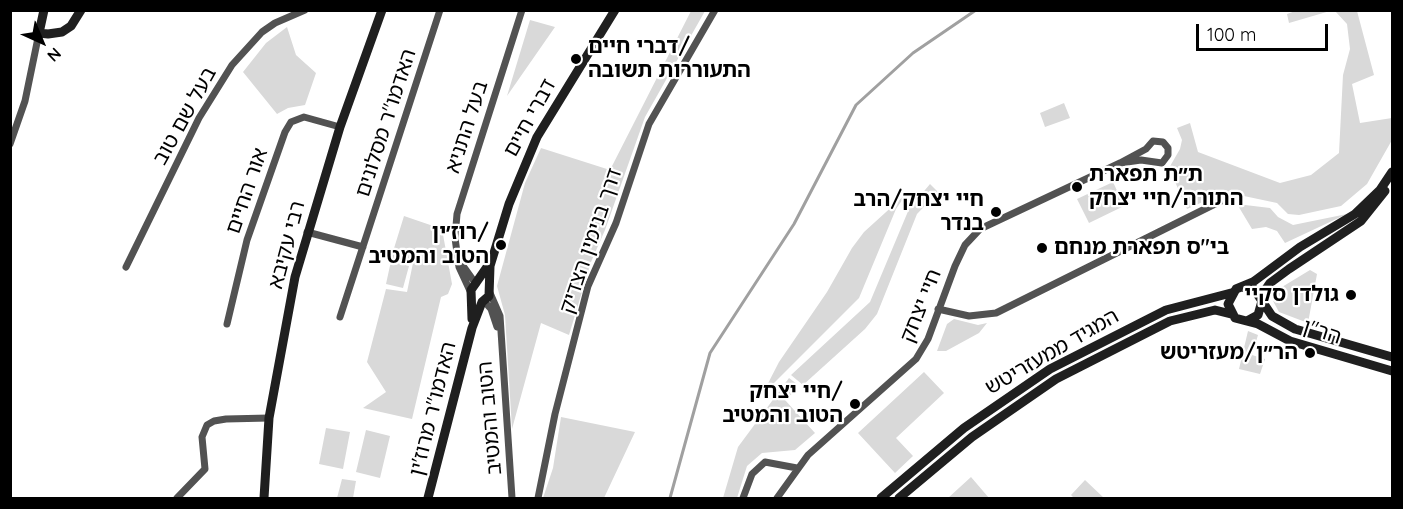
<!DOCTYPE html>
<html>
<head>
<meta charset="utf-8">
<style>
  body { margin:0 }
  #map { position:relative; width:1403px; height:509px; overflow:hidden; background:#fff; font-family:Quicksand,sans-serif }
  canvas { display:block }
  .frame { position:absolute; inset:0; border:12px solid #000; pointer-events:none }
  .north { position:absolute; left:12px; top:12px; width:60px; height:60px; -webkit-text-stroke:4px #fff; paint-order:stroke; rotate:136deg; font-size:16px; font-weight:700; line-height:24px; text-align:center; color:#000 }
  .north::after { content:''; display:block; margin:auto; width:21px; height:27px; background:#000; clip-path:polygon(50% 0,100% 100%,50% 72%,0 100%) }
  .scale { position:absolute; left:1196px; top:24px; width:132px; height:27px; box-sizing:border-box; border:3px solid #000; border-top:0; padding-left:8px; font-size:18px; line-height:21px; white-space:nowrap; color:#000; -webkit-text-stroke:4px #fff; paint-order:stroke }
</style>
</head>
<body>
<div id="map">
<canvas width="1403" height="509"></canvas>
<div class="frame"></div>
<div class="north">N</div>
<div class="scale">100 m</div>
</div>
<script>
const ctx = document.querySelector('canvas').getContext('2d');
ctx.lineJoin = 'round';
function fill(path, color) { ctx.fillStyle = color; ctx.fill(path, 'evenodd'); }
const toPath = rows => new Path2D(rows.map(r => 'M' + r).join(''));
function stroke(path, color, width, dash) { ctx.strokeStyle = color; ctx.lineWidth = width; ctx.lineCap = dash ? 'butt' : 'round'; ctx.setLineDash(dash || []); ctx.stroke(path); }
function write(font, color, halo, rows, align = 'center') {
  ctx.font = font + ' Quicksand,"Noto Sans Hebrew",sans-serif'; ctx.lineWidth = 4.5; ctx.setLineDash([]); ctx.textBaseline = 'middle'; ctx.strokeStyle = halo; ctx.fillStyle = color; for (const [text, x, y, turn = 0] of rows) {
    ctx.save(); ctx.translate(x, y); ctx.rotate((+turn || 0) * Math.PI / 180); ctx.textAlign = isNaN(turn) ? turn : align; if (halo) ctx.strokeText(text, 0, 0); ctx.fillText(text, 0, 0); ctx.restore();
  }
}
fill(toPath([
  [1298,10,1330,10,1330,11,1289,23,1287,14],
  [691,11,705,11,645,117,605,230,591,262,569,335,541,323,512,429,505,315,497,286,525,183,541,148,610,170],
  [1335,11,1357,11,1374,75,1352,84,1360,123,1392,118,1392,140,1367,184,1341,206,1299,215,1288,214,1277,203,1225,192,1187,209,1169,168,1180,149,1182,140,1177,128,1190,123,1198,152,1280,183,1311,175,1339,153,1343,75,1350,49,1347,24],
  [530,20,555,27,507,96],
  [287,27,296,55,316,73,305,105,288,108,277,114,243,72,266,43],
  [1064,103,1070,118,1045,127,1040,113],
  [1113,182,1124,206,1089,223,1077,199],
  [930,184,938,192,917,214,877,314,865,329,803,385,791,375,870,302,909,209],
  [907,193,896,209,859,298,762,395,779,362,827,292,852,248,864,232],
  [1237,204,1270,208,1278,217,1293,225,1347,214,1285,243,1277,231,1266,227,1252,229],
  [404,216,442,229,452,284,448,294,441,297,412,419,363,408,386,392,367,362,386,289,407,292,413,263,391,258],
  [391,261,409,266,403,288,386,284],
  [1310,270,1317,274,1308,323,1279,312,1273,301,1277,290],
  [954,319,978,325,987,323,979,333,946,351,937,351,947,324],
  [1248,331,1258,335,1252,355,1265,359,1260,374,1239,369],
  [924,372,944,393,896,438,913,456,895,473,858,433],
  [789,378,797,384,796,390,785,400,815,433,795,450,762,453,747,466,737,498,723,498,738,447],
  [561,417,635,432,604,498,543,498,553,468],
  [326,428,350,432,343,469,319,464],
  [366,430,390,436,380,478,356,472],
  [971,477,989,498,948,498],
  [342,479,356,481,353,498,337,498],
  [1085,480,1104,498,1074,498,1071,495]
]), '#d9d9d9');
stroke(toPath([
  [670,498,710,353,794,224,856,105,913,53,976,10]
]), '#a0a0a0', 3);
stroke(toPath([
  [10,144,25,101,39,33],
  [307,232,363,247],
  [461,263,476,284],
  [126,267,199,118,232,65,262,32,275,23,305,10],
  [471,293,459,267,455,238,457,214,522,10],
  [490,293,500,316,512,498],
  [484,301,491,309,497,327],
  [938,309,969,316,996,313,1225,199],
  [340,317,440,10],
  [227,324,247,240,285,132,291,122,304,117,340,127],
  [177,498,205,469,202,437,207,425,214,421,226,419,269,418],
  [538,498,555,414,588,286,616,223,649,124,715,10],
  [743,498,752,474,765,462,797,468],
  [777,498,808,455,916,359,928,339,955,266,965,245,980,229,1120,163,1146,149,1153,141,1163,142,1168,148,1168,155,1162,163,1141,160,1120,163]
]), '#525252', 7);
stroke(toPath([
  [44,10,39,33,48,34,62,32,71,26,81,10],
  [1392,172,1380,190,1355,214,1300,247,1253,282,1236,289,1228,304,1235,318,1258,324,1290,341,1392,371],
  [1242,287,1254,289,1262,301,1258,315,1247,321],
  [1261,296,1270,283,1289,269,1361,221,1385,191],
  [1262,301,1272,316,1295,329,1392,357],
  [472,319,471,290,487,267],
  [264,498,269,418,295,277,340,127,382,10],
  [428,498,472,328,482,302,489,296,490,266,509,204,537,137,615,10],
  [881,498,964,428,1050,369,1166,310,1231,293],
  [899,498,972,437,1056,379,1170,321,1215,310,1231,314]
]), '#1f1f1f', 9);
for (const [x, y, r, color] of [
  [576,59,6,"#000"],
  [1077,187,6,"#000"],
  [996,212,6,"#000"],
  [501,245,6,"#000"],
  [1042,248,6,"#000"],
  [1351,295,6,"#000"],
  [1310,353,6,"#000"],
  [855,404,6,"#000"]
]) { const dot = new Path2D(); dot.arc(x, y, r, 0, 2 * Math.PI); ctx.fillStyle = color; ctx.fill(dot); stroke(dot, '#fff', 2); }
write('bold 21px', '#000', '#fff', [
  ["דברי חיים/",588,47,"left"],
  ["התעוררות תשובה",588,71,"left"],
  ["ת״ת תפארת",1089,175,"left"],
  ["התורה/חיי יצחק",1089,199,"left"],
  ["חיי יצחק/הרב",984,200],
  ["בנדר",984,224],
  ["רוז׳ין/",489,233],
  ["הטוב והמטיב",489,257],
  ["בי\"ס תפארת מנחם",1054,248,"left"],
  ["גולדן סקיי",1339,295],
  ["הר״ן/מעזריטש",1298,353],
  ["חיי יצחק/",843,392],
  ["הטוב והמטיב",843,416]
], 'right');
write('21px', '#000', '#fff', [
  ["בעל שם טוב",185,116,-61],
  ["דברי חיים",530,118,-61],
  ["האדמו\"ר מסלונים",386,123,-72],
  ["בעל התניא",467,127,-72],
  ["אור החיים",247,191,-71],
  ["דרך בנימין הצדיק",591,241,-71],
  ["רבי עקיבא",287,245,-75],
  ["חיי יצחק",921,306,-68],
  ["הר\"ן",1322,332,18],
  ["המגיד ממעזריטש",1052,352,-30],
  ["האדמו\"ר מרוז'ין",433,409,-76],
  ["הטוב והמטיב",490,418,-95]
]);
</script>
</body>
</html>
